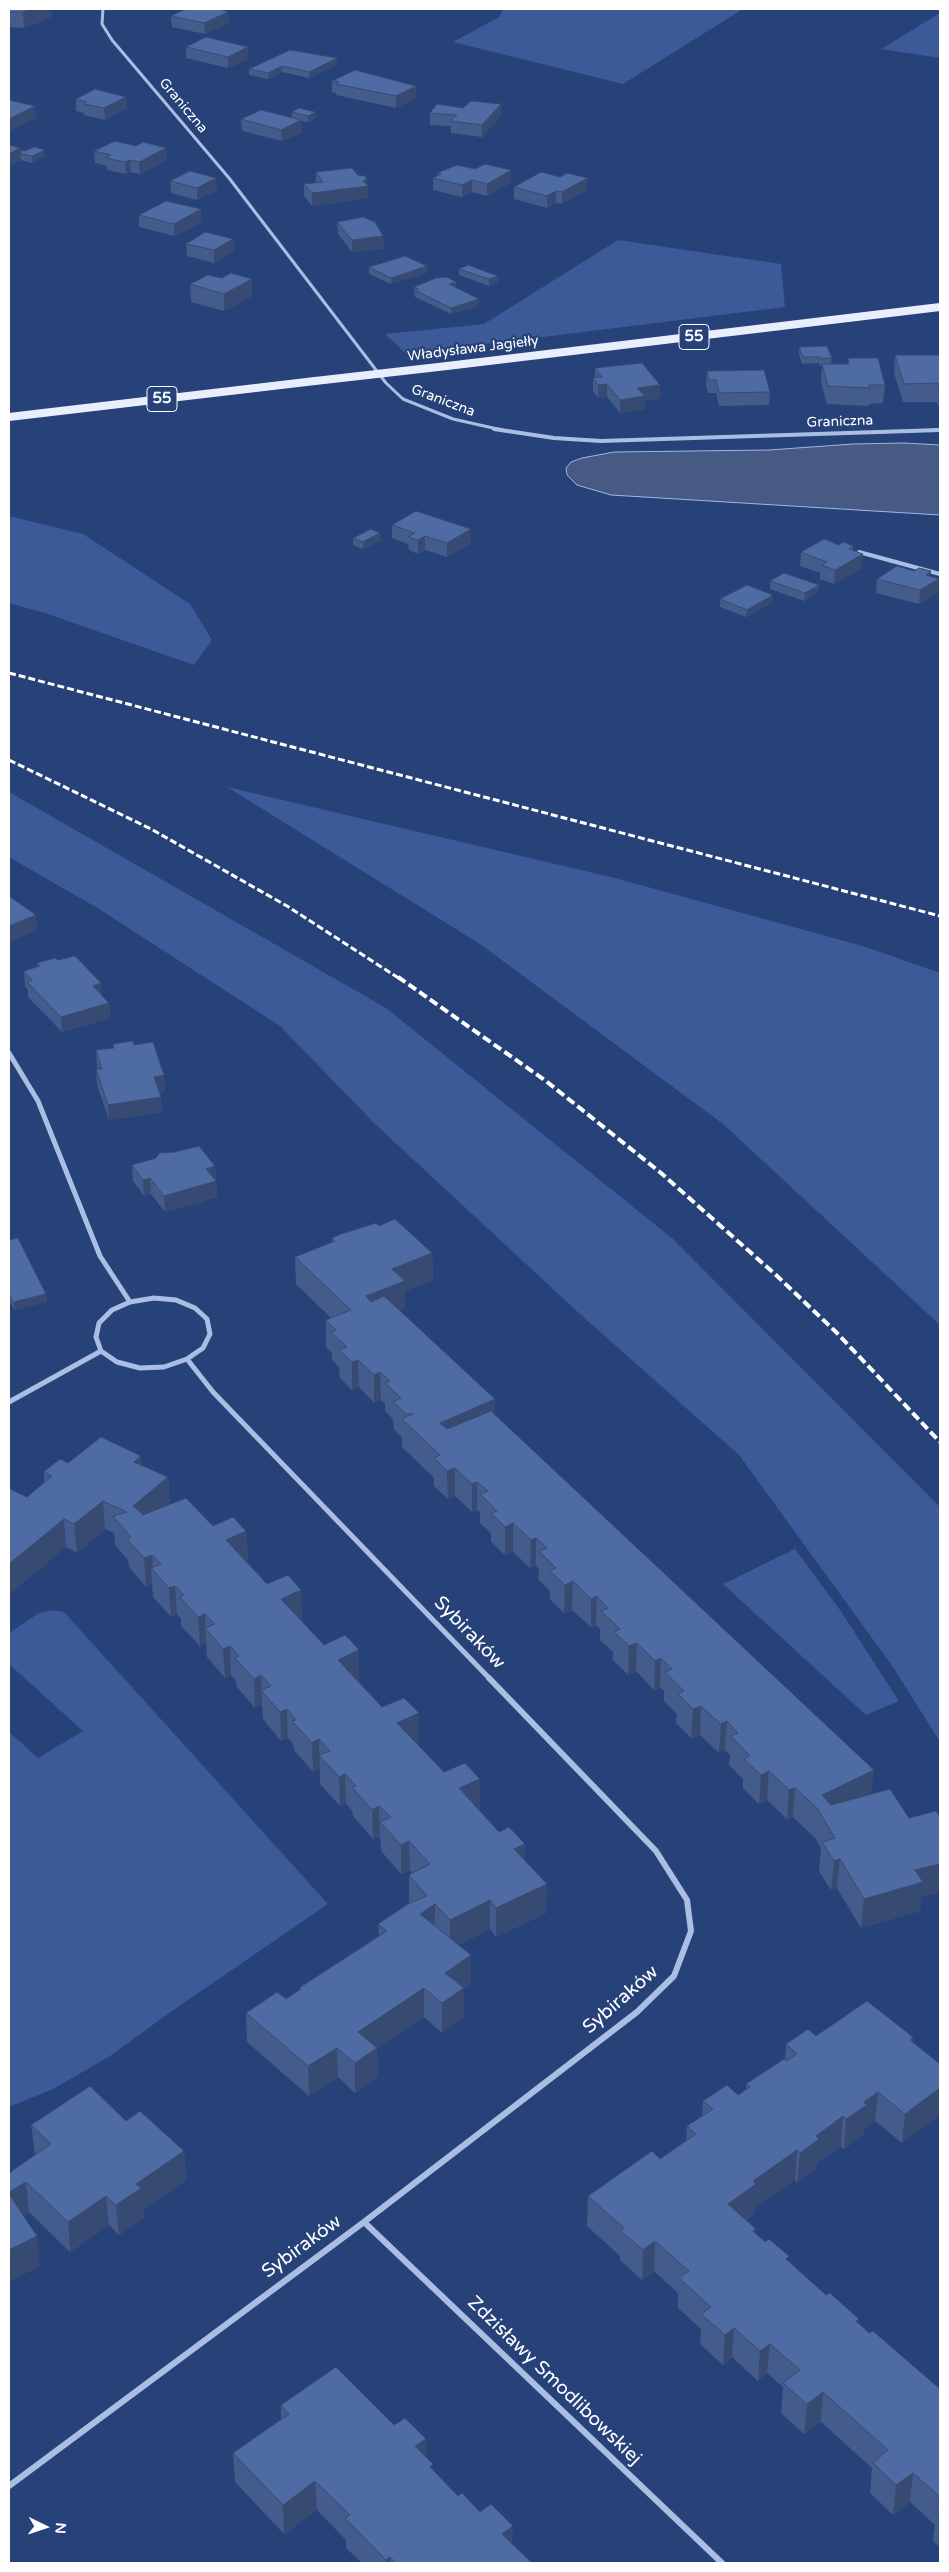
<!DOCTYPE html>
<html>
<head>
<meta charset="utf-8">
<style>
  body { margin:0 }
  #map { position:relative; width:949px; height:2572px; overflow:hidden; background:#274279; font-family:"Varela Round",sans-serif }
  canvas { display:block }
  .frame { position:absolute; inset:0; border:10px solid #fff; pointer-events:none }
  .north { position:absolute; left:20px; top:2502px; width:50px; height:50px; -webkit-text-stroke:4px #274279; paint-order:stroke; rotate:94deg; font-size:14px; font-weight:700; line-height:20px; text-align:center; color:#fff }
  .north::after { content:''; display:block; margin:auto; width:18px; height:22px; background:#fff; clip-path:polygon(50% 0,100% 100%,50% 72%,0 100%) }
</style>
</head>
<body>
<div id="map">
<canvas width="949" height="2572"></canvas>
<div class="frame"></div>
<div class="north">N</div>
</div>
<script>
const ctx = document.querySelector('canvas').getContext('2d');
ctx.lineJoin = 'round';
function fill(path, color) { ctx.fillStyle = color; ctx.fill(path, 'evenodd'); }
const toPath = rows => new Path2D(rows.map(r => 'M' + r).join(''));
function stroke(path, color, width, dash) { ctx.strokeStyle = color; ctx.lineWidth = width; ctx.lineCap = dash ? 'butt' : 'round'; ctx.setLineDash(dash || []); ctx.stroke(path); }
function write(font, color, halo, rows, align = 'center') {
  ctx.font = font + ' "Varela Round",sans-serif'; ctx.lineWidth = 4.5; ctx.setLineDash([]); ctx.textBaseline = 'middle'; ctx.strokeStyle = halo; ctx.fillStyle = color; for (const [text, x, y, turn = 0] of rows) {
    ctx.save(); ctx.translate(x, y); ctx.rotate((+turn || 0) * Math.PI / 180); ctx.textAlign = isNaN(turn) ? turn : align; if (halo) ctx.strokeText(text, 0, 0); ctx.fillText(text, 0, 0); ctx.restore();
  }
}
fill(toPath([
  [503,9,743,9,623,84,453,42,499,17],
  [940,13,940,58,881,49],
  [618,240,781,264,785,307,406,354,385,334,484,324],
  [9,516,83,534,190,604,212,640,194,665,45,613,9,603],
  [227,787,615,878,866,947,940,973,940,1325,723,1124,480,944],
  [9,792,386,1008,673,1239,940,1507,940,1742,893,1667,739,1455,580,1314,375,1124,280,1026,99,909,9,857],
  [795,1549,840,1610,899,1701,866,1715,723,1584],
  [53,1610,64,1612,328,1904,172,2011,110,2056,53,2089,9,2107,9,1732,38,1758,83,1731,9,1664,9,1633,39,1613]
]), '#3b5a97');
const water = toPath([
  [904,443,940,445,940,515,611,495,577,485,567,475,566,468,571,462,582,458,614,452,769,450,853,444,904,443]
]);
fill(water, '#465a83');
stroke(water, '#9fb7e4', 1);
stroke(toPath([
  [103,9,102,24,112,40,229,178,386,383,403,399,453,419,502,430],
  [932,430,940,430]
]), '#aabee3', 3);
stroke(toPath([
  [494,429,554,438,601,441,940,430],
  [859,552,940,574]
]), '#aabee3', 4);
stroke(toPath([
  [9,1053,38,1101,100,1256,130,1302],
  [154,1298,176,1300,195,1308,207,1319,210,1334,203,1348,187,1359,164,1367,140,1368,117,1362,101,1351,96,1337,99,1323,112,1310,130,1302,154,1298],
  [187,1359,213,1392,490,1679],
  [9,1402,101,1351]
]), '#aabee3', 5);
stroke(toPath([
  [364,2222,722,2563],
  [9,2486,364,2222,637,2012,674,1976,691,1931,687,1900,656,1851,489,1678]
]), '#aabee3', 6);
stroke(toPath([
  [447,366,940,307],
  [9,417,315,381]
]), '#e9eefc', 8);
stroke(toPath([
  [9,673,940,916],
  [9,760,151,829,287,906,400,979]
]), '#fff', 3, [7, 3]);
stroke(toPath([
  [398,977,546,1081,661,1173,776,1275,836,1332,940,1442]
]), '#fff', 4, [9, 4]);
stroke(toPath([
  [315,381,447,366]
]), '#e9eefc', 8);
fill(toPath([
  [9,9,52,17,24,28,9,27],
  [228,12,229,23,205,34,172,27,171,16],
  [186,47,248,59,228,68,186,58],
  [337,58,337,64,309,78,282,72,268,79,249,75,249,69],
  [332,81,416,98,396,108,336,95,336,93,332,92],
  [76,99,127,108,105,120,84,115,84,113,76,111],
  [501,104,501,116,482,137,451,133,451,126,430,125,430,113,463,108],
  [292,112,316,118,308,122,301,121,302,132,282,141,242,131,241,119,292,118],
  [9,145,25,151,45,150,45,156,32,163,21,160,9,166],
  [94,151,167,160,140,174,131,172,126,174,107,170,107,166,95,163],
  [475,169,511,170,511,182,487,196,472,192,462,197,433,190,433,178,437,176,437,173],
  [316,172,367,184,368,186,368,198,312,206,304,196,304,184,316,182],
  [170,181,217,190,197,200,171,193],
  [514,187,587,190,562,204,556,203,547,208,514,199],
  [139,215,202,222,174,236,139,227],
  [337,222,384,249,352,252,338,234],
  [233,239,234,251,214,263,187,256,186,244],
  [427,266,427,273,391,284,369,274,369,267],
  [459,269,498,276,498,282,489,286,459,275],
  [222,278,252,279,252,296,224,311,191,302,190,284],
  [456,282,456,288,479,306,451,314,415,297,414,287],
  [799,347,832,358,831,364,848,364,848,358,885,385,883,403,869,404,869,406,827,404,821,382,822,365,820,366,819,363,802,364,799,354],
  [895,355,940,355,940,406,938,406,937,402,903,402,894,373],
  [595,368,660,385,660,398,645,400,644,409,620,413,607,397,598,398,593,391,593,378,595,378],
  [707,371,770,392,769,405,719,406,716,393,708,393,706,384],
  [392,525,471,529,471,543,447,557,425,550,418,554,409,550,408,544,392,538],
  [353,538,381,540,363,549,353,545],
  [839,545,853,546,853,550,862,568,834,584,820,579,820,573,800,566,801,552],
  [930,576,939,579,938,593,919,604,876,593,877,579],
  [770,581,818,592,804,601,770,589],
  [773,595,773,602,746,617,720,607,720,599],
  [37,963,109,1003,110,1018,62,1032,28,997,28,990,25,986,24,971,37,967],
  [113,1044,134,1045,164,1075,165,1091,159,1092,161,1097,162,1112,109,1120,97,1085,96,1069,98,1069,97,1066,96,1050,113,1048],
  [132,1165,215,1166,217,1197,165,1212,151,1194,144,1196,133,1181],
  [379,1226,432,1253,433,1280,405,1291,405,1308,399,1310,495,1415,872,1794,909,1818,940,1817,940,1892,921,1897,920,1911,861,1928,837,1888,831,1890,819,1871,821,1848,815,1838,793,1817,787,1819,767,1800,759,1804,743,1788,743,1779,729,1765,730,1755,725,1750,719,1753,700,1735,691,1738,676,1723,677,1714,664,1701,664,1691,660,1687,654,1690,636,1671,628,1675,613,1660,613,1652,600,1640,600,1629,596,1625,591,1627,572,1610,564,1613,550,1599,550,1591,538,1579,539,1569,536,1566,530,1568,513,1552,505,1555,491,1542,491,1533,480,1523,480,1512,477,1510,472,1512,455,1496,448,1499,434,1486,434,1478,402,1447,402,1438,394,1429,393,1419,385,1411,385,1404,381,1400,374,1403,359,1387,352,1390,340,1378,339,1367,332,1360,332,1353,326,1347,326,1320,331,1318,296,1284,295,1257,332,1242,332,1238],
  [9,1240,46,1294,47,1302,14,1310,9,1300],
  [68,1463,141,1465,168,1477,170,1504,213,1526,246,1531,248,1560,245,1561,267,1584,301,1590,302,1618,300,1619,324,1645,359,1650,359,1679,357,1680,382,1707,419,1742,416,1743,444,1772,480,1808,478,1809,547,1884,546,1913,496,1937,490,1929,458,1945,471,1955,471,1984,464,1989,464,2017,442,2033,424,2017,377,2049,378,2077,355,2093,338,2077,309,2096,247,2042,246,2013,286,1999,300,1990,299,1988,379,1936,378,1924,409,1904,409,1875,412,1873,410,1870,401,1874,381,1851,380,1836,373,1839,353,1816,352,1811,346,1803,340,1806,320,1784,320,1769,313,1772,294,1750,293,1744,288,1738,281,1741,263,1719,262,1705,255,1708,237,1687,236,1681,231,1675,225,1678,207,1657,206,1643,200,1646,181,1626,181,1619,177,1614,171,1617,153,1597,152,1584,146,1587,129,1567,128,1560,115,1545,114,1533,105,1529,77,1553,66,1547,44,1483,44,1472],
  [816,2036,913,2037,912,2042,940,2064,902,2143,875,2121,864,2129,864,2134,844,2149,841,2146,817,2163,817,2168,797,2183,795,2180,755,2208,754,2214,746,2220,755,2233,788,2261,869,2333,940,2389,940,2547,933,2541,935,2525,910,2502,893,2515,870,2493,872,2468,821,2422,804,2434,781,2413,783,2387,767,2373,758,2381,732,2357,723,2365,700,2344,701,2329,678,2308,678,2293,654,2271,642,2280,620,2260,620,2256,587,2226,588,2196,660,2159,686,2141,687,2126,702,2116,703,2101,738,2095,746,2090,746,2084,785,2060,786,2044],
  [126,2121,184,2151,186,2180,143,2210,144,2218,119,2235,109,2225,70,2252,29,2212,23,2215,40,2266,9,2281,9,2174,35,2155,31,2125],
  [281,2405,394,2425,426,2439,426,2458,433,2470,458,2496,512,2544,532,2563,362,2563,346,2548,346,2540,317,2510,284,2534,235,2482,233,2453,281,2419]
]), '#445c8c');
fill(toPath([
  [31,9,51,9,52,17,24,28,23,12],
  [228,12,229,23,205,34,204,23],
  [248,47,248,59,228,68,228,57],
  [337,58,337,64,309,78,309,72],
  [282,66,282,72,268,79,268,73],
  [416,86,416,98,396,108,396,96],
  [126,97,127,108,105,120,104,108],
  [501,104,501,116,482,137,482,125],
  [35,106,36,118,9,131,9,119],
  [316,112,316,118,308,122,308,116],
  [301,120,302,132,282,141,281,130],
  [20,148,21,160,9,166,9,154],
  [166,148,167,160,140,174,139,162],
  [45,150,45,156,32,163,32,156],
  [130,160,131,172,126,174,125,162],
  [511,170,511,182,487,196,487,184],
  [216,178,217,190,197,200,197,188],
  [588,178,587,190,562,204,562,192],
  [367,179,367,187,368,186,368,198,312,206,312,193],
  [472,180,472,192,462,197,462,185],
  [556,191,556,203,547,208,547,196],
  [201,209,202,222,174,236,174,224],
  [383,236,384,249,352,252,352,240],
  [233,239,234,251,214,263,214,250],
  [427,266,427,273,391,284,391,278],
  [498,276,498,282,489,286,489,279],
  [252,279,252,296,224,311,224,294],
  [456,282,456,288,449,284],
  [479,299,479,306,451,314,451,308],
  [607,384,607,397,598,398,598,385],
  [660,385,660,398,645,400,644,409,620,413,620,400,637,388],
  [471,529,471,543,447,557,447,543],
  [380,533,381,540,363,549,363,542],
  [425,536,425,550,418,554,418,540],
  [863,554,862,568,834,584,835,570],
  [931,571,930,585,939,579,938,593,919,604,920,590,926,575],
  [819,585,818,592,804,601,805,593],
  [773,595,773,602,746,617,747,610],
  [36,915,37,930,9,942,9,926],
  [101,983,102,998,93,986],
  [109,1003,110,1018,62,1032,61,1017],
  [164,1075,165,1091,155,1092,154,1077],
  [161,1097,162,1112,109,1120,108,1105],
  [215,1166,217,1197,165,1212,164,1196,206,1169],
  [150,1178,151,1194,144,1196,143,1180],
  [432,1253,433,1280,405,1291,405,1308,366,1324,366,1296,392,1269],
  [46,1294,47,1302,14,1310,13,1302],
  [358,1360,359,1387,352,1390,352,1362],
  [380,1372,381,1400,374,1403,374,1375],
  [495,1399,495,1427,440,1451,440,1423],
  [141,1456,143,1484,134,1462],
  [455,1468,455,1496,448,1499,447,1471],
  [168,1477,170,1506,135,1534,133,1506],
  [477,1482,477,1510,472,1512,472,1484],
  [103,1501,105,1529,77,1553,74,1524],
  [64,1519,66,1547,9,1595,9,1564],
  [513,1523,513,1552,505,1555,505,1527],
  [246,1531,248,1560,227,1568,226,1540],
  [536,1538,536,1566,530,1568,531,1540],
  [152,1555,153,1570,151,1568,152,1584,146,1587,144,1558],
  [573,1581,572,1610,564,1613,565,1585],
  [175,1586,177,1614,171,1617,169,1588],
  [301,1590,302,1618,282,1627,281,1599],
  [597,1596,596,1625,591,1627,591,1599],
  [205,1614,206,1643,200,1646,198,1617],
  [637,1643,636,1671,628,1675,629,1646],
  [230,1646,231,1675,225,1678,223,1649],
  [359,1650,359,1679,339,1689,338,1660],
  [661,1658,660,1687,654,1690,655,1661],
  [261,1675,262,1705,255,1708,254,1679],
  [701,1706,700,1735,691,1738,693,1709],
  [287,1709,288,1738,281,1741,280,1712],
  [419,1713,419,1742,397,1752,397,1723],
  [727,1721,725,1750,719,1753,721,1724],
  [319,1739,320,1769,313,1772,312,1743],
  [874,1770,871,1799,825,1822,822,1795],
  [769,1771,767,1800,759,1804,761,1775],
  [345,1774,346,1803,340,1806,339,1777],
  [480,1779,480,1808,459,1818,459,1788],
  [795,1788,793,1817,787,1819,789,1790],
  [379,1806,380,1835,373,1839,372,1810],
  [409,1841,410,1870,401,1874,401,1845],
  [525,1844,524,1873,514,1849],
  [840,1859,837,1888,831,1890,834,1861],
  [940,1864,940,1892,921,1897,920,1911,861,1928,864,1899,915,1870],
  [547,1884,546,1913,496,1937,496,1908],
  [490,1900,490,1929,450,1949,450,1920],
  [435,1904,435,1934,420,1914],
  [471,1955,471,1984,464,1989,464,2017,442,2033,442,2003,445,1973],
  [424,1988,424,2017,377,2049,378,2077,355,2093,355,2063,358,2032],
  [337,2048,338,2077,309,2096,308,2066],
  [940,2088,940,2115,902,2143,905,2114],
  [878,2092,875,2121,864,2129,864,2134,844,2149,846,2119,864,2102],
  [843,2116,841,2146,817,2163,817,2168,797,2183,800,2153,816,2136],
  [797,2150,795,2180,755,2208,754,2214,726,2234,728,2204,753,2181],
  [184,2151,186,2180,143,2210,144,2218,119,2235,116,2205,136,2184],
  [26,2182,29,2212,11,2222,9,2200,9,2192],
  [106,2196,109,2225,70,2252,68,2222],
  [37,2236,40,2266,9,2281,9,2250],
  [655,2241,654,2271,642,2280,643,2250],
  [734,2328,732,2357,723,2365,725,2335],
  [770,2344,767,2373,758,2381,760,2351],
  [823,2392,821,2422,804,2434,807,2404],
  [426,2439,426,2469,415,2446],
  [913,2473,910,2502,893,2515,896,2485],
  [315,2481,317,2510,284,2534,283,2505],
  [513,2526,512,2555,502,2534],
  [390,2557,390,2563,386,2563,386,2560]
]), '#374b72');
const building = toPath([
  [9,9,31,9,23,12,9,12,9,9],
  [186,9,218,9,228,12,204,23,171,16,186,9],
  [206,37,248,47,228,57,186,47,206,37],
  [290,50,337,58,309,72,282,66,268,73,249,69,290,50],
  [355,70,416,86,396,96,336,84,339,82,332,81,355,70],
  [95,89,126,97,104,108,84,104,87,102,76,99,95,89],
  [9,100,35,106,9,119,9,100],
  [471,101,501,104,482,125,451,121,457,115,430,113,437,104,463,108,471,101],
  [299,108,316,112,308,116,292,112,299,108],
  [261,110,301,120,281,130,241,119,261,110],
  [115,141,136,146,143,142,166,148,139,162,130,160,125,162,106,158,111,155,94,151,115,141],
  [9,145,20,148,9,154,9,145],
  [34,147,45,150,32,156,21,154,21,150,25,151,34,147],
  [485,164,511,170,487,184,472,180,462,185,433,178,441,174,437,173,457,165,475,169,485,164],
  [352,168,358,175,365,176,367,179,363,181,368,186,312,193,304,184,323,182,316,172,352,168],
  [190,171,216,178,197,188,170,181,190,171],
  [541,172,560,177,567,173,588,178,562,192,556,191,547,196,514,187,541,172],
  [166,201,201,209,174,224,139,215,166,201],
  [363,217,375,222,383,236,352,240,337,222,363,217],
  [205,232,233,239,214,250,186,244,205,232],
  [405,256,427,266,391,278,369,267,405,256],
  [468,265,498,276,489,279,459,269,468,265],
  [231,273,252,279,224,294,190,284,208,275,222,278,231,273],
  [447,277,456,282,449,284,479,299,451,308,415,290,418,289,414,287,436,278,447,277],
  [827,346,832,358,820,359,820,357,803,357,799,347,827,346],
  [895,355,940,355,940,388,939,388,938,383,904,384,895,355],
  [848,358,878,358,885,385,869,385,870,388,828,386,822,364,849,364,848,358],
  [642,363,660,385,637,388,645,396,620,400,607,384,598,385,593,378,602,377,595,368,642,363],
  [764,370,770,392,719,393,716,380,709,380,707,371,764,370],
  [416,511,471,529,447,543,425,536,418,540,408,537,415,533,392,525,416,511],
  [371,529,380,533,363,542,353,538,371,529],
  [824,539,839,545,843,542,853,546,849,549,863,554,835,570,821,565,827,562,801,552,824,539],
  [897,566,914,571,919,568,931,571,926,575,939,579,920,590,877,579,897,566],
  [784,573,819,585,805,593,770,581,784,573],
  [747,585,773,595,747,610,720,599,747,585],
  [9,896,36,915,9,926,9,896],
  [75,956,101,983,93,986,109,1003,61,1017,27,982,32,980,24,971,40,966,37,963,55,958,58,960,75,956],
  [133,1041,134,1045,153,1042,164,1075,154,1077,161,1097,108,1105,96,1069,102,1069,96,1050,114,1048,113,1044,133,1041],
  [199,1146,215,1166,206,1169,216,1181,164,1196,150,1178,143,1180,132,1165,156,1158,159,1153,175,1152,199,1146],
  [395,1219,432,1253,392,1269,405,1281,366,1296,371,1302,384,1296,495,1399,440,1423,447,1429,491,1411,874,1770,822,1795,831,1805,890,1789,909,1818,936,1811,940,1817,940,1864,915,1870,923,1882,864,1899,840,1859,834,1861,822,1842,835,1838,817,1808,795,1788,789,1790,769,1771,761,1775,744,1759,750,1756,731,1736,738,1733,727,1721,721,1724,701,1706,693,1709,678,1694,684,1691,665,1672,672,1669,661,1658,655,1661,637,1643,629,1646,614,1632,620,1629,601,1611,608,1608,597,1596,591,1599,573,1581,565,1585,550,1571,556,1568,539,1551,547,1548,536,1538,531,1540,513,1523,505,1527,491,1513,497,1511,480,1494,488,1491,477,1482,472,1484,455,1468,447,1471,434,1458,440,1455,402,1419,413,1414,406,1414,393,1402,401,1398,385,1383,390,1381,380,1372,374,1375,358,1360,352,1362,339,1350,347,1347,331,1332,336,1330,326,1320,351,1310,295,1257,335,1241,332,1238,341,1234,376,1223,379,1226,395,1219],
  [18,1238,46,1294,13,1302,9,1293,9,1240,18,1238],
  [101,1437,141,1456,134,1462,168,1477,133,1506,143,1515,186,1498,213,1526,233,1517,246,1531,226,1540,267,1584,288,1575,294,1582,301,1590,281,1599,324,1645,345,1635,351,1641,359,1650,338,1660,382,1707,404,1698,419,1713,397,1723,444,1772,465,1763,480,1779,459,1788,499,1832,509,1827,525,1844,514,1849,547,1884,496,1908,490,1900,450,1920,435,1904,420,1914,471,1955,445,1973,464,1988,442,2003,424,1988,358,2032,377,2048,355,2063,337,2048,308,2066,246,2013,277,1992,286,1999,301,1989,299,1988,387,1931,378,1924,408,1904,427,1896,409,1875,430,1864,409,1841,401,1845,380,1822,391,1817,379,1806,372,1810,352,1787,356,1786,345,1774,339,1777,319,1755,330,1751,319,1739,312,1743,292,1721,296,1720,287,1709,280,1712,261,1690,271,1686,261,1675,254,1679,235,1658,239,1656,230,1646,223,1649,205,1628,215,1624,205,1614,198,1617,180,1597,184,1595,175,1586,169,1588,151,1568,161,1564,152,1555,144,1558,127,1539,131,1537,113,1516,127,1512,103,1501,74,1524,64,1519,9,1564,9,1490,10,1489,27,1497,52,1476,44,1472,51,1466,60,1459,68,1463,101,1437],
  [867,2001,913,2037,910,2040,940,2064,940,2088,905,2114,878,2092,864,2102,867,2105,846,2119,843,2116,816,2136,819,2139,800,2153,797,2150,753,2181,756,2184,728,2204,756,2229,753,2231,765,2242,769,2239,789,2256,786,2259,826,2295,830,2293,859,2319,856,2321,869,2333,873,2331,940,2389,940,2497,913,2473,896,2485,873,2463,888,2450,823,2392,807,2404,783,2383,800,2370,770,2344,760,2351,734,2328,725,2335,701,2314,711,2307,679,2278,689,2271,655,2241,643,2250,621,2231,624,2228,588,2196,652,2151,660,2159,696,2134,687,2126,713,2109,703,2101,727,2085,738,2095,750,2087,746,2084,784,2059,787,2061,797,2054,786,2044,808,2029,816,2036,867,2001],
  [90,2086,126,2121,140,2111,184,2151,136,2184,141,2188,116,2205,106,2196,68,2222,26,2182,9,2192,9,2174,13,2170,51,2144,31,2125,90,2086],
  [9,2194,37,2236,9,2250,9,2194],
  [336,2367,394,2425,405,2418,426,2439,415,2446,433,2464,430,2467,458,2496,462,2493,480,2512,491,2504,513,2526,502,2534,532,2563,396,2563,390,2557,386,2560,345,2518,350,2515,315,2481,283,2505,233,2453,289,2414,281,2405,336,2367],
  [940,2509,940,2514,937,2511,940,2509]
]);
fill(building, '#4f6ba3');
stroke(building, '#374b72', 1);
write('14px', '#fff', '#274279', [
  ["Graniczna",183,106,50],
  ["Władysława Jagiełły",473,349,-7],
  ["Graniczna",443,401,21],
  ["Graniczna",840,422,-2]
]);
for (const [x, y, w] of [
  [694,337,30],
  [162,399,30]
]) { const box = new Path2D(); box.roundRect(x - w / 2, y - 12.5, w, 25, 4); ctx.fillStyle = '#274279'; ctx.fill(box); stroke(box, '#fff', 1); }
write('bold 15px', '#fff', null, [
  ["55",694,337],
  ["55",162,399]
]);
write('19px', '#fff', '#274279', [
  ["Sybiraków",469,1633,46],
  ["Sybiraków",621,2000,-41],
  ["Sybiraków",302,2247,-36],
  ["Zdzisławy Smodlibowskiej",554,2381,44]
]);
</script>
</body>
</html>
